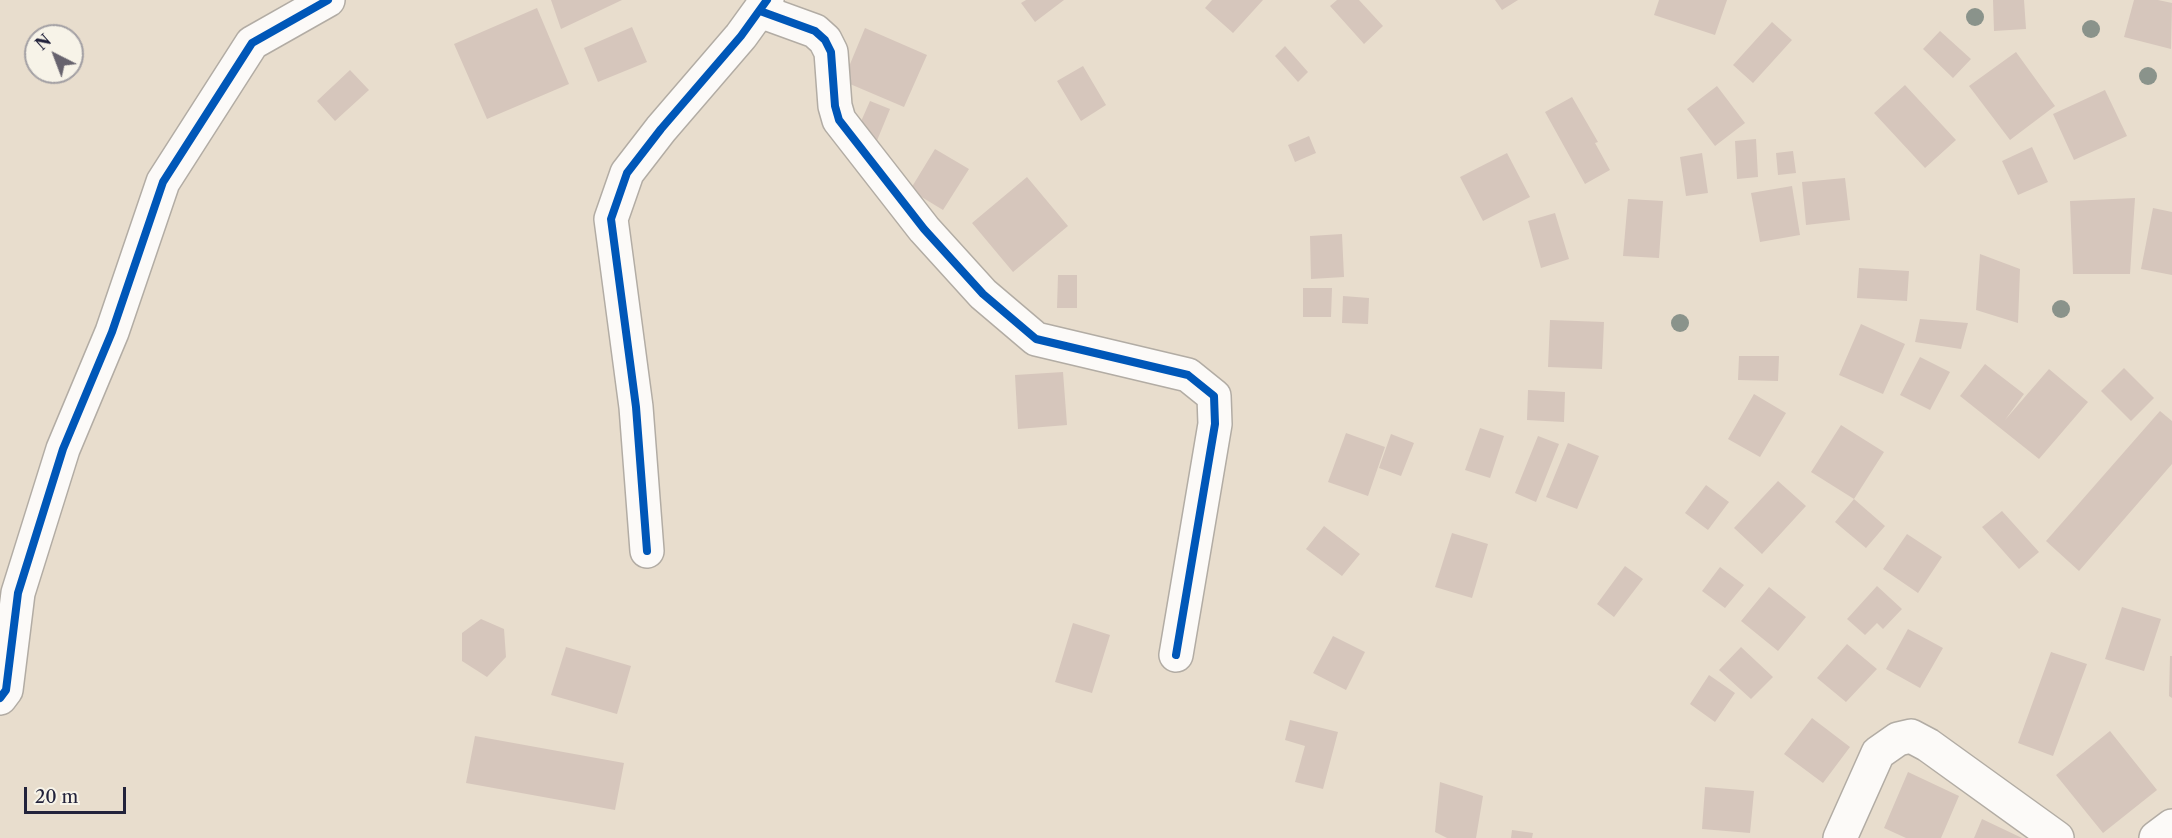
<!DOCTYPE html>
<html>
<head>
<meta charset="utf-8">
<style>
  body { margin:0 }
  #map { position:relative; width:2172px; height:838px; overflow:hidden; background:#e8ddcd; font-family:"Libre Caslon Text",serif }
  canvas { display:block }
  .north { position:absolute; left:24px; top:24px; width:60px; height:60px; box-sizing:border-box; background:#f7f3e8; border:2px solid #a29fa3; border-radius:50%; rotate:318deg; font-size:16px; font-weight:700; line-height:24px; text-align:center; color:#22223b }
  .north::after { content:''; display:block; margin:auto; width:21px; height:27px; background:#67636e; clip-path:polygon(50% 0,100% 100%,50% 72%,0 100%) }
  .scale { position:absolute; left:24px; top:787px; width:102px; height:27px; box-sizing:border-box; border:3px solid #22223b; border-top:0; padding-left:8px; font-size:18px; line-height:21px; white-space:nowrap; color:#22223b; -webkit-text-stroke:4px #f7f3e8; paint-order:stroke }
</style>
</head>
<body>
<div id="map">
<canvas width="2172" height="838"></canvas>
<div class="north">N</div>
<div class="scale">20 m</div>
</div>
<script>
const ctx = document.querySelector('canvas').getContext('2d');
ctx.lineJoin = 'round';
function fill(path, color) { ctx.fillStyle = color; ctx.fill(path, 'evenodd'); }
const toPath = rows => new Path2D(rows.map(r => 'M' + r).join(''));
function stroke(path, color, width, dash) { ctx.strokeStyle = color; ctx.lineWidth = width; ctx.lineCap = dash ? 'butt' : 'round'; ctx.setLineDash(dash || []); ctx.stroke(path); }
fill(toPath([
  [551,0,622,0,561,29],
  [1026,0,1064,0,1035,22,1021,3],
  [1212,0,1263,0,1233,33,1205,8],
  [1337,0,1359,0,1383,26,1364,44,1330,6],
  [1495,0,1518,0,1502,10],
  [1659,0,1727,0,1715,35,1654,15],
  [1993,0,2024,0,2026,29,1994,31],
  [2134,0,2158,0,2172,3,2171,49,2124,37],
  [537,8,569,84,487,119,454,44],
  [1772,22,1792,40,1753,83,1733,65],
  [632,27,647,62,598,82,584,48],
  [865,28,927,55,904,107,843,81],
  [1940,31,1971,59,1953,78,1923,49],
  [1285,46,1308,72,1298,82,1275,56],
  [2016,52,2055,106,2010,140,1969,86],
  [1083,66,1106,105,1081,121,1057,81],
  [350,70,369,90,335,121,317,101],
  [1905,85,1956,140,1925,168,1874,113],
  [1717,86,1745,123,1715,146,1687,109],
  [2105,90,2127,136,2074,160,2053,114],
  [1572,97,1598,142,1595,143,1610,170,1585,184,1545,112],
  [870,101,890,109,876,143,855,135],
  [1309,136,1316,153,1295,162,1288,145],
  [1756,139,1758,177,1737,179,1735,141],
  [2032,147,2048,182,2018,195,2002,161],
  [935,149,969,169,943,210,910,190],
  [1793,151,1796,173,1778,175,1776,153],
  [1507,153,1530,197,1483,221,1460,177],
  [1702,153,1708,193,1686,196,1680,157],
  [1027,177,1068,226,1013,272,972,223],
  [1845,178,1850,220,1806,225,1802,182],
  [1792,186,1800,235,1760,242,1751,193],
  [2135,198,2130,274,2073,274,2070,201],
  [1628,199,1663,201,1659,258,1623,256],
  [2153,208,2172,212,2172,275,2141,269],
  [1555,213,1569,259,1541,268,1528,221],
  [1342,234,1344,277,1311,279,1310,236],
  [1980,254,2020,269,2018,323,1976,310],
  [1859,268,1909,271,1907,301,1857,298],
  [1058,275,1077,275,1077,308,1057,308],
  [1303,288,1332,288,1331,317,1303,317],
  [1343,296,1369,298,1368,324,1342,323],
  [1920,319,1968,323,1961,349,1915,342],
  [1550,320,1604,322,1602,369,1548,367],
  [1861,324,1905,344,1883,394,1839,375],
  [1739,356,1779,356,1778,381,1738,380],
  [1920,357,1950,372,1930,410,1900,395],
  [1985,364,2024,394,2005,420,2049,369,2088,402,2039,459,1960,396],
  [2124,368,2154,398,2131,421,2101,391],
  [1063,372,1067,425,1018,429,1015,375],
  [1528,390,1565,392,1564,422,1527,420],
  [1754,394,1786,413,1760,457,1728,439],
  [2160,411,2172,421,2172,464,2079,571,2046,541],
  [1841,425,1884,452,1854,499,1811,472],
  [1480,428,1504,436,1490,478,1465,470],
  [1346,433,1385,447,1368,496,1328,482],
  [1391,434,1414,443,1401,476,1379,468],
  [1538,436,1559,444,1536,502,1515,493],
  [1568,443,1599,456,1577,509,1546,497],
  [1778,481,1806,506,1762,554,1734,528],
  [1706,485,1729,502,1708,530,1685,513],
  [1854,499,1885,526,1866,548,1835,522],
  [2002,511,2039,552,2019,569,1982,527],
  [1324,526,1360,554,1342,576,1306,549],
  [1452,533,1488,544,1472,598,1435,587],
  [1907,534,1942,557,1918,593,1883,569],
  [1625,566,1643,579,1614,617,1597,604],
  [1720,567,1744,585,1725,608,1702,591],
  [1877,586,1902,609,1883,629,1877,623,1865,635,1847,619],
  [1769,587,1806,617,1778,651,1741,621],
  [2122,607,2161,619,2144,671,2105,659],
  [481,619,504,629,506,657,487,677,462,661,462,633],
  [1073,623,1110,635,1092,693,1055,682],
  [1908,629,1943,648,1920,688,1886,669],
  [1333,636,1365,652,1346,690,1313,673],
  [1847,644,1877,669,1846,702,1817,678],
  [566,647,631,666,617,714,551,695],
  [1741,647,1773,677,1751,699,1719,670],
  [2051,652,2087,664,2053,756,2018,743],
  [2170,656,2172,656,2172,698,2169,696],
  [1709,675,1735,693,1715,722,1690,704],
  [1812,718,1850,747,1823,783,1784,754],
  [1290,720,1338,732,1323,789,1295,782,1305,746,1285,740],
  [2110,731,2157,790,2103,833,2056,775],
  [475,736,624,763,615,810,466,783],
  [1908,772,1959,796,1941,838,1906,838,1884,828],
  [1440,782,1483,796,1476,838,1447,838,1435,832],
  [1705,787,1754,791,1750,833,1702,829],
  [1982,819,2022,838,1974,838],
  [1512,830,1533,833,1532,838,1511,838]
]), '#d6c6bc');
const minor = toPath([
  [760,11,815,31,825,40,831,52,835,106,839,120,924,229,983,294,1036,339,1188,375,1214,396,1215,424,1176,655],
  [647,551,636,407,611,219,627,173,661,129,741,36,767,0],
  [0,698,6,690,18,593,63,449,112,332,163,182,252,43,328,0],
  [1840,838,1878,753,1898,739,1911,736,1928,745,2057,838],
  [2156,838,2172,826]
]);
stroke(minor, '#b2aca4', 36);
stroke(minor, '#fcfaf8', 33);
stroke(toPath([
  [760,11,815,31,825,40,831,52,835,106,839,120,924,229,983,294,1036,339,1188,375,1214,396,1215,424,1176,655],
  [647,551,636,407,611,219,627,173,661,129,741,36,767,0],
  [0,698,6,690,18,593,63,449,112,332,163,182,252,43,328,0]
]), '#0057b8', 8);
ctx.fillStyle = '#8a938b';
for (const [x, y] of [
  [1975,17],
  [2091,29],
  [2148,76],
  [2061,309],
  [1680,323]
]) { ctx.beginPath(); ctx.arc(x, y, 9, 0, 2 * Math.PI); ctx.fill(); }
</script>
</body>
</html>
